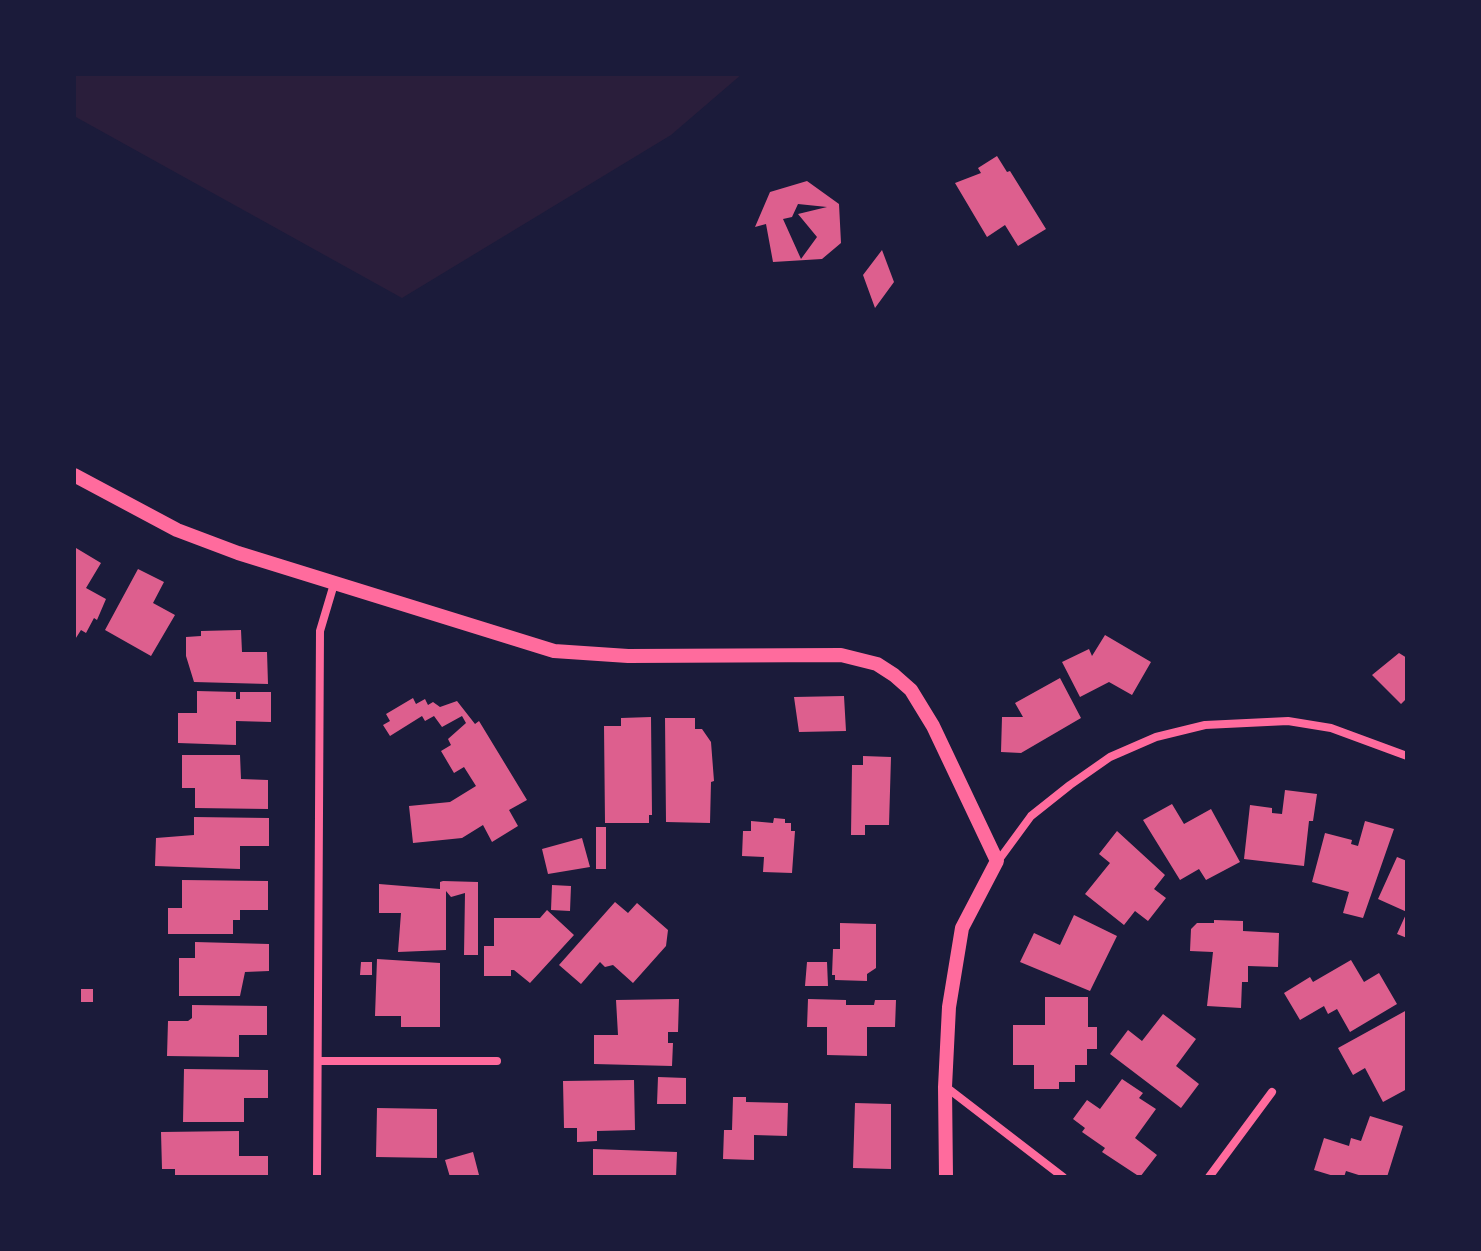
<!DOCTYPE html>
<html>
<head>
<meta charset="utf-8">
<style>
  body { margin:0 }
  #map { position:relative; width:1481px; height:1251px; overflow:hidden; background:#1b1b3a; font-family:"Source Serif 4",serif }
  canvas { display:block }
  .frame { position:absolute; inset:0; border:76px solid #1b1b3a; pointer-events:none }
</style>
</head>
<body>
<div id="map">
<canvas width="1481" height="1251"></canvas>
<div class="frame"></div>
</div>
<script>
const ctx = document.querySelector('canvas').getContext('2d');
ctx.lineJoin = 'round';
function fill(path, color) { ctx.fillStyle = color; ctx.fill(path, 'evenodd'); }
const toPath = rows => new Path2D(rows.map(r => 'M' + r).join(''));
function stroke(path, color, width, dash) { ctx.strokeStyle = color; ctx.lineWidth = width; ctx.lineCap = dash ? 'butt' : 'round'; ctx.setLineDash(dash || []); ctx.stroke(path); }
fill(toPath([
  [74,74,742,74,671,135,402,298,74,116]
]), '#2a1e3b');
fill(toPath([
  [997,156,1007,172,1010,171,1046,229,1018,246,1005,225,987,237,955,183,981,173,978,168],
  [807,181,839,204,841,243,822,259,773,262,766,224,755,227,770,192],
  [798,204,827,207,798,214,817,237,801,259,783,219,792,217],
  [882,250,894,282,875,308,863,275],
  [76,548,101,563,86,588,106,599,97,620,94,618,86,633,81,630,74,641],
  [138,569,164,582,153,603,175,615,151,656,105,630],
  [241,630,242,652,267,652,268,684,194,682,186,656,186,637,201,636,201,631],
  [1105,635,1151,662,1132,695,1109,682,1080,697,1062,662,1089,649,1092,656],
  [1399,653,1407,658,1407,698,1401,704,1372,675],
  [1060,678,1081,718,1021,753,1001,752,1002,717,1023,717,1015,703],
  [197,691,236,692,236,699,240,699,240,692,271,692,271,722,236,721,236,745,178,743,178,713,197,713],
  [844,696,846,731,799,732,794,697],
  [413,698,416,704,425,699,428,705,433,702,440,707,457,701,475,724,479,721,527,800,509,810,518,826,492,842,483,825,462,838,413,843,409,806,450,802,476,786,464,767,454,773,441,751,451,745,448,739,466,723,462,716,442,727,434,716,425,721,422,716,390,736,383,725,390,721,386,714],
  [651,717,652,815,649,815,649,823,605,823,604,726,621,726,621,718],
  [665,718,695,718,695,729,702,729,711,742,714,781,711,782,710,823,666,822],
  [182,755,240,755,241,779,268,780,268,809,195,808,195,788,182,788],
  [863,756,891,757,889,825,865,825,865,835,851,835,852,765,863,765],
  [1285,790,1317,794,1313,821,1309,821,1304,866,1244,859,1250,805,1272,808,1272,813,1282,814],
  [1172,804,1184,824,1211,809,1240,862,1206,880,1199,869,1180,880,1143,820],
  [194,817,269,818,269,846,240,846,240,869,155,866,156,838,194,835],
  [774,818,785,819,785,823,791,823,791,831,795,831,792,873,763,872,764,857,742,856,743,831,751,831,751,821,773,823],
  [1365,821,1394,829,1363,918,1343,913,1349,892,1312,882,1325,833,1352,840,1351,844,1358,846],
  [596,827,606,827,606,869,596,869],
  [1117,831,1165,875,1154,889,1166,898,1148,921,1135,911,1124,925,1085,894,1110,863,1099,854],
  [582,838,590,867,548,874,542,849],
  [1397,857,1407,861,1407,938,1397,934,1407,912,1378,899],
  [182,880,268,881,268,910,240,910,240,920,233,920,233,934,168,934,168,908,182,908],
  [443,881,478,882,478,955,464,955,465,893,451,897,446,891,446,950,398,952,401,913,379,913,379,884,440,889,440,882],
  [552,885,571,886,570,911,551,910],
  [615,902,628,913,637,903,668,930,666,946,633,983,613,965,605,967,600,962,581,984,559,965],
  [547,910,574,935,530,983,514,970,511,970,511,976,484,976,484,946,494,946,494,918,540,918],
  [1074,915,1117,936,1090,991,1020,962,1034,933,1060,945],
  [1214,920,1243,921,1243,931,1279,933,1278,967,1248,966,1248,982,1242,982,1241,1008,1207,1006,1213,952,1190,951,1191,929,1197,923,1214,923],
  [840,923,876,924,876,968,867,974,867,981,835,980,835,975,832,975,833,949,840,949],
  [195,942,269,944,269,971,245,972,240,996,179,996,179,958,195,958],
  [377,959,440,963,440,1027,401,1027,401,1016,375,1016],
  [1351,960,1364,982,1379,973,1397,1004,1350,1032,1337,1009,1328,1014,1324,1006,1300,1020,1284,993,1310,977,1313,982],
  [361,962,372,962,372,975,360,975],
  [807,962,827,962,828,986,805,986],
  [81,989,93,989,93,1002,81,1002],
  [1045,997,1088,997,1088,1027,1097,1027,1097,1049,1087,1049,1087,1065,1075,1065,1075,1082,1059,1082,1059,1089,1034,1089,1034,1065,1013,1065,1013,1025,1045,1025],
  [679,999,678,1032,668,1032,668,1043,673,1043,672,1066,594,1064,594,1035,618,1035,616,1000],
  [808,999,846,1000,846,1005,874,1005,875,1000,896,1000,895,1027,867,1027,867,1056,827,1055,827,1027,807,1027],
  [192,1005,267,1006,267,1035,239,1035,239,1057,167,1056,168,1021,188,1021,192,1018],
  [1407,1010,1407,1089,1383,1102,1365,1068,1353,1075,1338,1048],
  [1163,1014,1196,1039,1176,1066,1199,1084,1181,1108,1110,1054,1128,1030,1142,1041],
  [184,1069,268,1070,268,1098,244,1098,244,1122,183,1122],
  [658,1077,686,1078,686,1104,657,1104],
  [1122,1079,1143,1093,1139,1098,1156,1109,1135,1138,1157,1155,1140,1177,1102,1152,1105,1148,1082,1132,1085,1128,1073,1119,1087,1100,1100,1109],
  [634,1080,635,1130,597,1131,597,1141,577,1142,577,1128,564,1128,563,1081],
  [733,1097,746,1097,746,1102,788,1103,787,1136,754,1135,754,1160,723,1159,724,1130,732,1130],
  [855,1103,891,1104,891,1169,853,1168],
  [377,1108,437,1109,437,1158,376,1157],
  [1370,1116,1403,1126,1387,1177,1365,1177,1346,1171,1344,1177,1337,1177,1314,1170,1324,1138,1349,1146,1351,1138,1361,1141],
  [239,1131,239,1156,268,1156,268,1177,175,1177,175,1169,162,1169,161,1132],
  [593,1149,677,1152,676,1177,593,1177],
  [473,1152,479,1175,450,1177,445,1160]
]), '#dd5f8e');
stroke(toPath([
  [998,861,1031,816,1070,785,1110,757,1156,737,1205,725,1288,721,1331,728,1407,756],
  [318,1061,497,1061],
  [946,1087,1063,1177],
  [317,1177,320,631,334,584],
  [1209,1177,1272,1092]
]), '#ff6b9d', 8);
stroke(toPath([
  [74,475,177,530,238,553,554,651,628,656,841,655,877,664,894,675,911,690,933,726,997,861,962,928,949,1007,945,1087,946,1177]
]), '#ff6b9d', 14);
</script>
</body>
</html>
